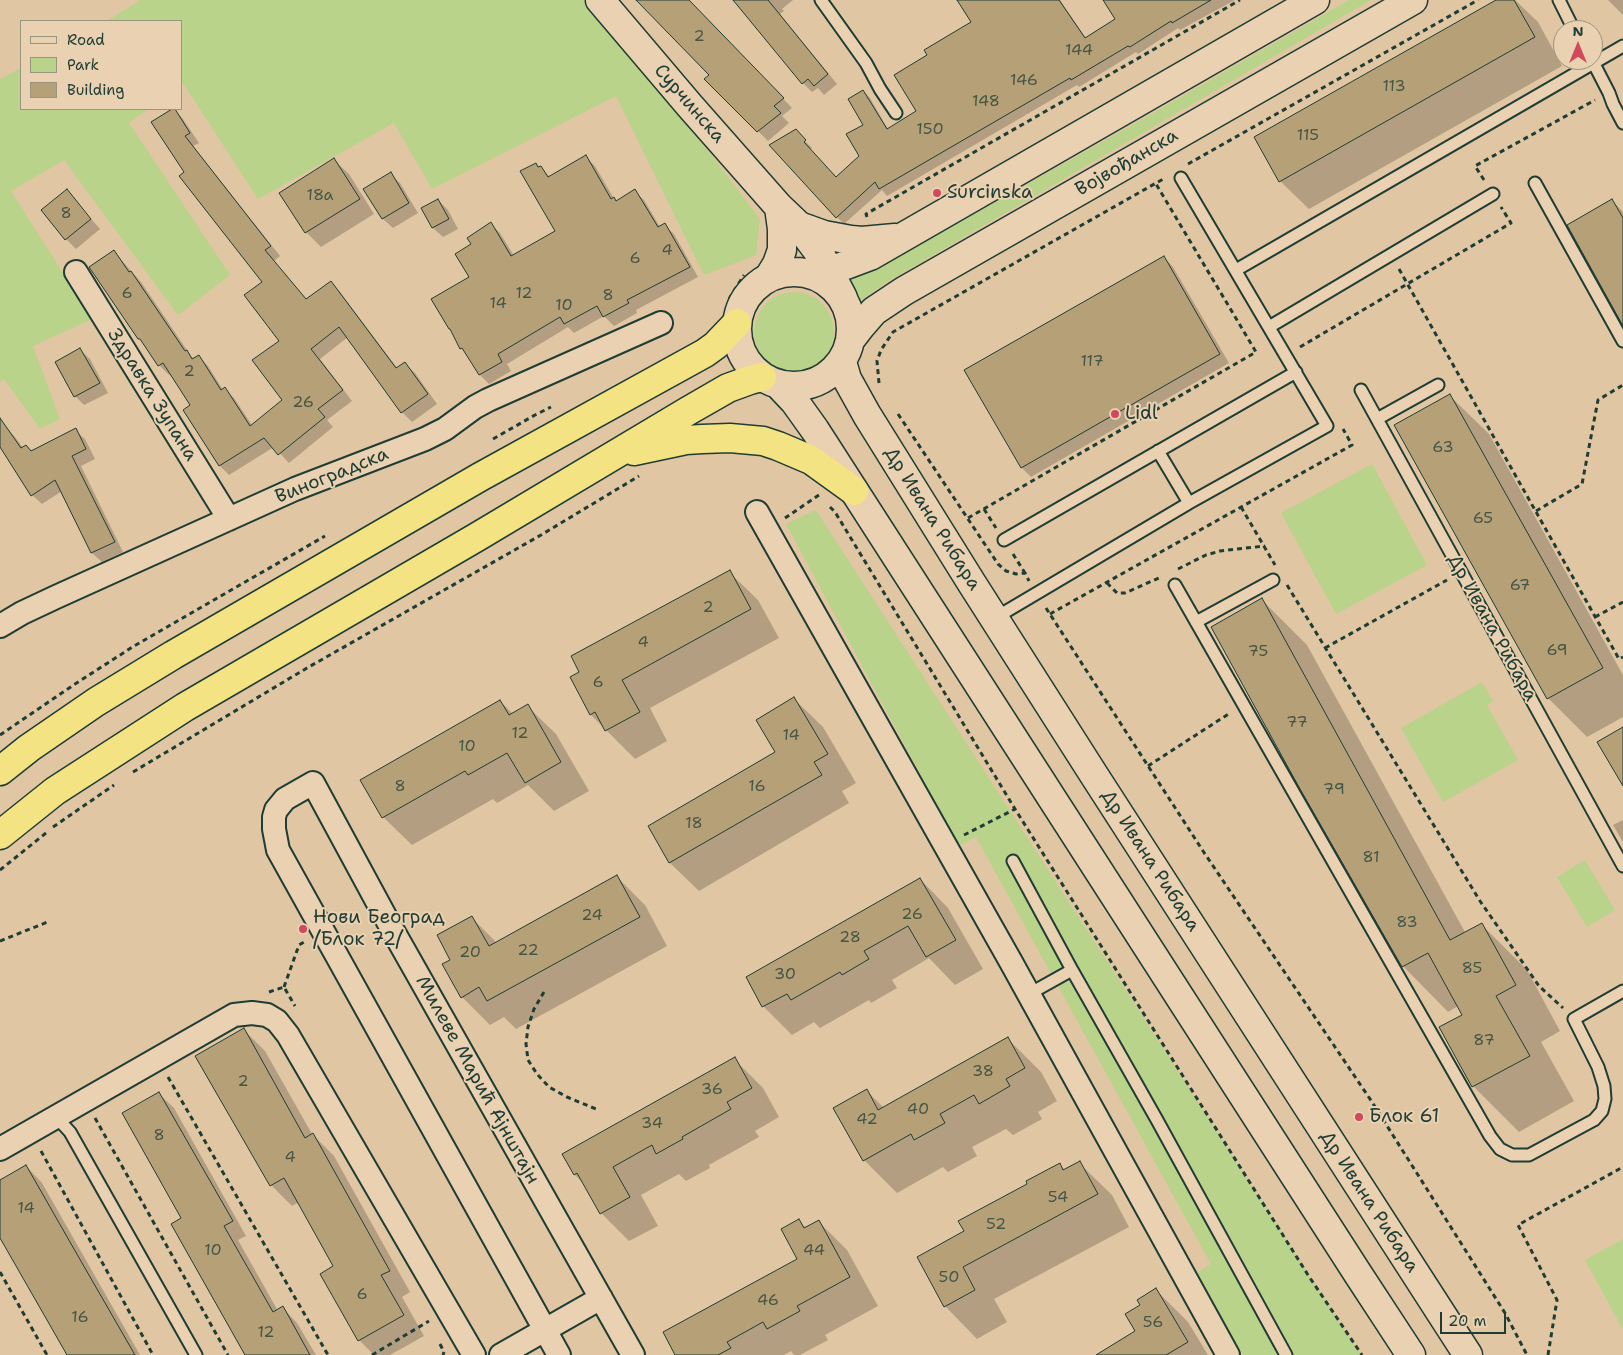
<!DOCTYPE html>
<html>
<head>
<meta charset="utf-8">
<style>
  body { margin:0 }
  #map { position:relative; width:1623px; height:1355px; overflow:hidden; background:#e0c6a2; font-family:"Shantell Sans",sans-serif }
  canvas { display:block }
  .legend { position:absolute; left:20px; top:20px; width:162px; height:90px; box-sizing:border-box; background:#e9d1b1; border:1px solid #98967f; margin:0; padding:6px 9px; list-style:none; font-size:15px; color:#1f3d34 }
  .legend li { display:flex; align-items:center; gap:10px; height:25px }
  .legend b { width:25px; border:1px solid #98967f }
  .north { position:absolute; left:1553px; top:20px; width:50px; height:50px; box-sizing:border-box; background:#e9d1b1; border:1px solid #98967f; border-radius:50%; rotate:0deg; font-size:14px; font-weight:700; line-height:20px; text-align:center; color:#1f3d34 }
  .north::after { content:''; display:block; margin:auto; width:18px; height:22px; background:#d1495b; clip-path:polygon(50% 0,100% 100%,50% 72%,0 100%) }
  .scale { position:absolute; left:1440px; top:1312px; width:66px; height:22px; box-sizing:border-box; border:2px solid #1f3d34; border-top:0; padding-left:6px; font-size:15px; line-height:18px; white-space:nowrap; color:#1f3d34; -webkit-text-stroke:4px #e9d1b1; paint-order:stroke }
</style>
</head>
<body>
<div id="map">
<canvas width="1623" height="1355"></canvas>
<ul class="legend">
<li><b style="height:6px;background:#e9d1b1"></b>Road</li>
<li><b style="height:14px;background:#b9d38a"></b>Park</li>
<li><b style="height:14px;background:#b6a077"></b>Building</li>
</ul>
<div class="north">N</div>
<div class="scale">20 m</div>
</div>
<script>
const ctx = document.querySelector('canvas').getContext('2d');
ctx.lineJoin = 'round';
function fill(path, color) { ctx.fillStyle = color; ctx.fill(path, 'evenodd'); }
const toPath = rows => new Path2D(rows.map(r => 'M' + r).join(''));
function stroke(path, color, width, dash) { ctx.strokeStyle = color; ctx.lineWidth = width; ctx.lineCap = dash ? 'butt' : 'round'; ctx.setLineDash(dash || []); ctx.stroke(path); }
function write(font, color, halo, rows, align = 'center') {
  ctx.font = font + ' "Shantell Sans",sans-serif'; ctx.lineWidth = 4; ctx.setLineDash([]); ctx.textBaseline = 'middle'; ctx.strokeStyle = halo; ctx.fillStyle = color; for (const [text, x, y, turn = 0] of rows) {
    ctx.save(); ctx.translate(x, y); ctx.rotate((+turn || 0) * Math.PI / 180); ctx.textAlign = isNaN(turn) ? turn : align; if (halo) ctx.strokeText(text, 0, 0); ctx.fillText(text, 0, 0); ctx.restore();
  }
}
fill(toPath([
  [140,0,584,0,649,73,760,219,756,255,704,275,616,96,432,189,394,123,258,199,183,83,181,84,181,21,107,21],
  [1349,0,1371,0,885,283,860,301,854,288,846,278,875,270,1143,119],
  [21,68,21,109,148,109,129,123,230,275,178,315,64,160,11,191,92,319,33,346,60,419,40,429,4,379,0,382,0,79],
  '754 332a40 40 0 1 1 80 0a40 40 0 1 1-80 0Z',
  [1372,464,1427,565,1336,614,1281,513],
  [816,510,1361,1355,1243,1355,1195,1274,1211,1264,976,837,959,846,786,524],
  [1482,682,1493,701,1487,705,1518,760,1443,802,1401,728],
  [1585,860,1615,910,1587,927,1557,877],
  [1623,1239,1623,1327,1622,1328,1585,1260]
]), '#b9d38a');
fill(toPath([
  [638,0,688,0,792,108,782,116,789,123,768,141,706,79,710,75],
  [735,0,793,0,782,9,784,11,780,14,837,84,824,95,818,88,812,92,803,83],
  [959,0,1060,0,1086,38,1117,20,1105,0,1235,0,1180,30,1178,28,1138,54,1136,52,1079,87,1077,85,887,196,882,190,844,224,837,217,795,131,812,148,810,150,837,178,861,156,865,125,863,91,870,98,888,129,918,112,929,56,973,23],
  [1498,0,1515,0,1538,22,1562,66,1309,209,1280,181],
  [1608,0,1623,0,1623,15],
  [174,109,183,119,199,143,193,146,280,256,274,261,307,300,331,282,340,292,398,369,405,364,415,373,437,404,412,422,402,412,348,337,320,359,352,401,327,420,333,427,289,463,274,447,229,475,220,466,185,410,192,406,171,373,169,375,159,365,114,252,141,282,191,356,194,359,198,356,208,366,223,390,225,389,234,398,252,425,284,400,280,341,264,282,185,173],
  [585,156,595,166,616,202,634,191,644,200,660,227,664,225,674,234,698,277,636,310,637,313,614,326,604,316,574,333,568,327,507,364,511,371,489,384,480,375,468,355,461,348,471,277,473,245,491,224,500,233,514,256,556,232,535,164,539,168,540,167,550,177],
  [334,160,349,174,374,214,321,247,306,232,281,193],
  [390,174,400,183,418,213,393,228,383,219,365,190],
  [66,190,100,229,76,249,66,239],
  [438,200,448,210,458,229,443,237,433,228,422,209],
  [1612,200,1623,212,1623,324],
  [1164,257,1173,267,1229,363,1031,477,1022,468],
  [80,350,90,359,108,393,84,405,75,396],
  [1449,395,1489,434,1623,675,1623,717,1587,737,1548,698],
  [6,427,15,437,23,448,32,452,75,430,85,439,95,459,81,466,123,552,102,562,92,553,62,491,42,504,32,495,0,445,0,431],
  [729,572,758,600,779,638,650,708,667,741,635,759,591,715,571,678],
  [1262,600,1307,645,1466,934,1482,925,1527,970,1560,1031,1541,1042,1574,1101,1519,1132,1473,1086,1463,1016,1458,1006,1448,1012,1403,966],
  [794,699,823,727,856,783,842,791,849,803,699,891,670,863,649,827,777,753],
  [500,701,513,714,527,706,556,734,589,791,554,811,528,785,497,803,493,799,412,845,383,817],
  [1623,820,1623,842,1613,825],
  [617,877,645,905,667,946,516,1029,504,1017,490,1025,462,997,452,960,472,918,497,943],
  [920,879,948,908,983,969,955,985,929,958,892,980,897,988,871,1003,869,1000,820,1028,814,1022,792,1035,763,1006],
  [244,1030,265,1051,312,1134,334,1156,410,1292,402,1297,424,1336,390,1355,374,1355,359,1340,335,1267,299,1202,292,1206,271,1185],
  [1008,1039,1041,1072,1057,1101,1038,1112,1042,1119,1013,1135,1006,1129,972,1147,977,1156,948,1172,943,1167,897,1193,864,1160,867,1091,884,1108],
  [734,1059,763,1088,779,1117,755,1131,759,1137,709,1165,710,1168,686,1181,679,1174,641,1195,658,1226,629,1241,601,1213,584,1184,574,1174],
  [159,1094,174,1108,246,1236,238,1240,278,1311,283,1308,297,1323,316,1355,247,1355,183,1219],
  [1079,1163,1112,1195,1129,1227,994,1299,1007,1322,977,1339,945,1306,966,1232,1029,1185,1060,1165,1065,1170],
  [26,1166,42,1183,140,1355,68,1355,0,1236,0,1181],
  [799,1221,806,1228,819,1222,847,1250,878,1306,825,1335,828,1340,800,1355,794,1355,791,1351,784,1355,677,1355,799,1260],
  [1156,1290,1188,1322,1208,1355,1098,1355,1137,1332,1142,1306]
]), '#0003');
const building = toPath([
  [636,0,689,0,784,98,774,106,781,113,757,132,704,79,709,75,636,0],
  [733,0,768,0,828,74,814,86,808,79,802,84,733,0],
  [957,0,1059,0,1085,38,1115,19,1103,0,1211,0,1172,23,1171,21,1130,47,1128,46,1071,80,1070,78,879,189,875,182,836,218,769,145,796,129,806,140,804,142,836,177,859,156,846,134,863,125,848,99,863,90,887,129,916,111,894,75,927,55,924,50,971,22,957,0],
  [1496,0,1514,0,1535,37,1279,182,1254,137,1496,0],
  [172,109,175,109,190,133,185,136,271,246,265,250,306,299,331,281,396,368,405,362,428,394,401,413,339,327,311,349,343,390,318,409,325,417,278,455,264,438,219,466,183,410,190,405,163,363,158,366,140,339,138,339,89,267,114,250,129,272,131,271,185,351,187,350,192,359,199,355,221,390,225,387,250,426,282,400,252,360,279,341,244,295,262,282,179,176,184,172,151,122,172,109],
  [586,155,611,199,614,197,616,201,635,189,658,227,665,223,690,267,627,300,629,303,603,317,597,306,564,324,560,317,498,354,502,362,479,375,462,348,460,349,450,329,449,329,431,299,469,277,455,254,471,244,467,238,491,222,511,256,555,231,520,171,536,163,538,167,541,166,548,177,586,155],
  [334,158,360,199,305,233,279,193,334,158],
  [391,172,409,203,382,219,363,189,391,172],
  [67,189,91,219,65,240,41,210,67,189],
  [438,199,449,219,432,228,421,208,438,199],
  [1612,199,1623,218,1623,326,1567,225,1612,199],
  [1164,256,1220,354,1021,468,964,370,1164,256],
  [80,348,100,383,74,397,55,362,80,348],
  [1450,394,1603,668,1547,699,1394,425,1450,394],
  [0,418,21,448,26,445,31,451,76,428,86,449,72,456,115,542,91,553,55,480,31,496,0,447,0,418],
  [730,570,751,609,622,680,640,712,605,731,595,712,590,715,570,677,579,672,571,656,730,570],
  [1262,598,1450,940,1482,923,1516,985,1496,996,1530,1056,1472,1087,1439,1027,1462,1015,1428,953,1402,967,1300,789,1211,627,1262,598],
  [794,697,828,754,814,762,822,775,669,863,648,826,775,752,756,720,794,697],
  [500,700,509,715,528,704,561,762,525,783,507,753,468,775,465,771,382,818,360,780,500,700],
  [1623,727,1623,786,1597,742,1623,727],
  [617,875,640,917,487,1001,479,987,461,998,442,964,450,960,437,935,472,916,489,946,617,875],
  [920,878,956,940,926,957,908,926,864,951,869,959,842,975,840,972,791,1000,787,994,762,1007,746,977,920,878],
  [244,1028,305,1138,313,1133,390,1271,381,1275,404,1315,358,1341,320,1274,333,1266,284,1178,270,1186,195,1056,244,1028],
  [1008,1037,1025,1068,1006,1079,1010,1086,979,1104,974,1095,940,1114,945,1123,914,1140,911,1134,863,1161,833,1108,867,1089,878,1110,1008,1037],
  [735,1057,752,1088,727,1102,731,1109,682,1137,683,1139,656,1154,652,1145,613,1167,630,1197,600,1214,577,1173,574,1175,562,1154,735,1057],
  [159,1092,233,1221,224,1226,273,1312,283,1306,310,1355,245,1355,171,1224,181,1218,122,1113,159,1092],
  [1080,1161,1098,1194,963,1267,975,1290,944,1307,917,1257,964,1231,958,1221,1027,1184,1026,1181,1060,1163,1063,1170,1080,1161],
  [26,1165,78,1256,135,1355,67,1355,0,1238,0,1180,26,1165],
  [799,1219,804,1228,819,1220,850,1277,797,1306,800,1311,767,1329,763,1322,727,1342,731,1348,718,1355,675,1355,663,1332,797,1259,781,1229,799,1219],
  [1156,1288,1188,1342,1166,1355,1096,1355,1135,1331,1125,1314,1140,1305,1137,1300,1156,1288]
]);
fill(building, '#b6a077');
stroke(building, '#1f3d34', 1);
const service = toPath([
  [821,0,866,63,880,89,896,113],
  [1559,0,1574,30],
  [1592,60,1609,93,1613,104,1623,123],
  [1535,183,1623,341],
  [1236,270,1623,46],
  [1269,327,1493,194],
  [1361,390,1623,866],
  [1377,419,1438,385],
  [1158,451,1189,503],
  [1004,540,1296,372],
  [1175,585,1490,1136,1500,1149,1512,1155,1529,1155,1594,1120,1602,1111,1605,1099,1604,1086,1598,1067,1574,1019,1623,991],
  [995,618,1189,503,1327,426,1181,178],
  [1196,622,1273,580],
  [1013,861,1072,970,1029,994],
  [1072,970,1157,1120,1286,1355],
  [56,1117,70,1132,196,1355]
]);
const minor = toPath([
  [76,272,229,519],
  [757,512,1011,962,1228,1355],
  [0,626,22,613,56,597,295,489,425,439,445,429,475,407,488,400,661,323],
  [0,1149,234,1015,252,1013,267,1015,277,1021,288,1035,474,1355],
  [501,1355,601,1298],
  [559,1355,278,850,274,829,274,817,276,810,285,799,313,783,392,929,633,1355]
]);
const secondary = toPath([
  [600,0,690,106,779,207,799,226,820,254,843,298],
  [799,226,824,235,851,240,862,241,895,238],
  '737 329a57 57 0 1 1 114 0a57 57 0 1 1-114 0Z',
  [810,274,830,271,870,256,1315,0],
  [769,277,777,264,782,250,782,229,779,207],
  [851,339,861,326,874,311,904,291,1413,0],
  [842,362,847,379,867,415,971,582,1094,775,1468,1355],
  [778,384,795,402,815,430,1358,1274,1411,1355]
]);
const trunk = toPath([
  [634,451,686,440,702,439,730,438,763,441,778,446,811,460,854,491],
  [0,771,29,748,96,702,173,655,480,477,705,353,716,345,737,323],
  [0,835,55,791,185,707,477,537,688,411,728,388,750,380,762,377]
]);
stroke(service, '#1f3d34', 15);
stroke(minor, '#1f3d34', 26);
stroke(secondary, '#1f3d34', 31);
stroke(trunk, '#1f3d34', 31);
stroke(toPath([
  [1188,164,1478,0],
  [1484,180,1475,166,1595,100],
  [867,217,866,214,1240,0],
  [1399,269,1619,659,1623,657],
  [729,299,744,275],
  [1300,347,1511,223,1501,207],
  [879,383,877,361,881,350,893,332,1165,178],
  [898,414,998,564,1006,571,1016,574,1025,573,1029,581],
  [493,439,535,415,551,407],
  [830,507,835,512,1015,809,1308,1275,1362,1355],
  [1241,507,1275,565],
  [984,509,996,528],
  [1536,511,1582,484,1598,400,1623,385],
  [785,518,819,495],
  [968,518,1256,352,1156,184],
  [1013,554,1025,573],
  [1178,569,1206,555,1220,551,1265,546],
  [1107,583,1117,593,1125,593,1161,577],
  [1287,585,1480,901,1539,986,1563,1008],
  [1046,608,1203,851,1372,1102,1505,1313,1527,1355],
  [1050,614,1352,445,1343,429],
  [1595,617,1623,602],
  [1325,648,1447,580],
  [0,735,75,684,134,646,325,536],
  [1148,766,1230,713],
  [133,772,307,668,541,535,639,476],
  [53,827,114,785],
  [964,835,1015,809],
  [0,870,46,833],
  [0,941,50,921],
  [284,987,299,945,306,941],
  [269,992,284,987,295,1006],
  [544,992,534,1009,528,1027,526,1044,528,1060,537,1074,549,1087,567,1097,596,1109],
  [168,1077,328,1355],
  [95,1118,228,1355],
  [41,1151,153,1355],
  [0,1272,47,1355],
  [440,1344,444,1352,443,1355],
  [372,1355,429,1321],
  [1548,1355,1557,1300,1518,1225,1623,1167]
]), '#1f3d34', 3, [5, 4]);
stroke(service, '#e9d1b1', 11);
stroke(minor, '#e9d1b1', 22);
stroke(secondary, '#e9d1b1', 28);
stroke(trunk, '#f4e382', 28);
for (const [x, y, r, color] of [
  [937,193,5,"#d1495b"],
  [1115,414,5,"#d1495b"],
  [303,929,5,"#d1495b"],
  [1359,1117,5,"#d1495b"]
]) { const dot = new Path2D(); dot.arc(x, y, r, 0, 2 * Math.PI); ctx.fillStyle = color; ctx.fill(dot); stroke(dot, '#e9d1b1', 2); }
write('16px', '#455645', null, [
  ["2",699,37],
  ["144",1079,51],
  ["146",1024,81],
  ["113",1394,87],
  ["148",986,102],
  ["150",930,130],
  ["115",1308,136],
  ["18a",320,196],
  ["8",66,214],
  ["4",667,251],
  ["6",635,259],
  ["6",127,294],
  ["12",524,294],
  ["8",608,296],
  ["14",498,304],
  ["10",564,306],
  ["117",1092,362],
  ["2",189,372],
  ["26",303,403],
  ["63",1443,448],
  ["65",1483,519],
  ["67",1520,586],
  ["2",708,608],
  ["4",643,643],
  ["69",1557,651],
  ["75",1258,652],
  ["6",598,683],
  ["77",1297,723],
  ["12",520,734],
  ["14",791,736],
  ["10",467,747],
  ["8",400,787],
  ["16",757,787],
  ["79",1334,790],
  ["18",694,824],
  ["81",1371,858],
  ["26",912,915],
  ["24",592,916],
  ["83",1407,923],
  ["28",850,938],
  ["22",528,951],
  ["20",470,953],
  ["85",1472,969],
  ["30",785,975],
  ["87",1484,1041],
  ["38",983,1072],
  ["2",243,1082],
  ["36",712,1090],
  ["40",918,1110],
  ["42",867,1120],
  ["34",652,1124],
  ["8",159,1136],
  ["4",290,1158],
  ["54",1058,1198],
  ["14",26,1209],
  ["52",996,1225],
  ["10",213,1251],
  ["44",814,1251],
  ["50",949,1278],
  ["6",362,1295],
  ["46",768,1301],
  ["16",80,1318],
  ["56",1153,1323],
  ["12",266,1333]
]);
write('19px', '#1f3d34', '#e9d1b1', [
  ["Сурчинска",689,104,49],
  ["Војвођанска",1127,163,-30],
  ["Здравка Зупана",152,395,58],
  ["Виноградска",332,476,-22],
  ["Др Ивана Рибара",932,519,58],
  ["Др Ивана Рибара",1492,628,61],
  ["Др Ивана Рибара",1150,861,57],
  ["Милеве Марић Ајнштајн",477,1080,61],
  ["Др Ивана Рибара",1369,1202,57]
]);
write('19px', '#1f3d34', '#e9d1b1', [
  ["Surcinska",947,193],
  ["Lidl",1125,414],
  ["Нови Београд",313,918],
  ["/Блок 72/",313,940],
  ["Блок 61",1369,1117]
], 'left');
</script>
</body>
</html>
